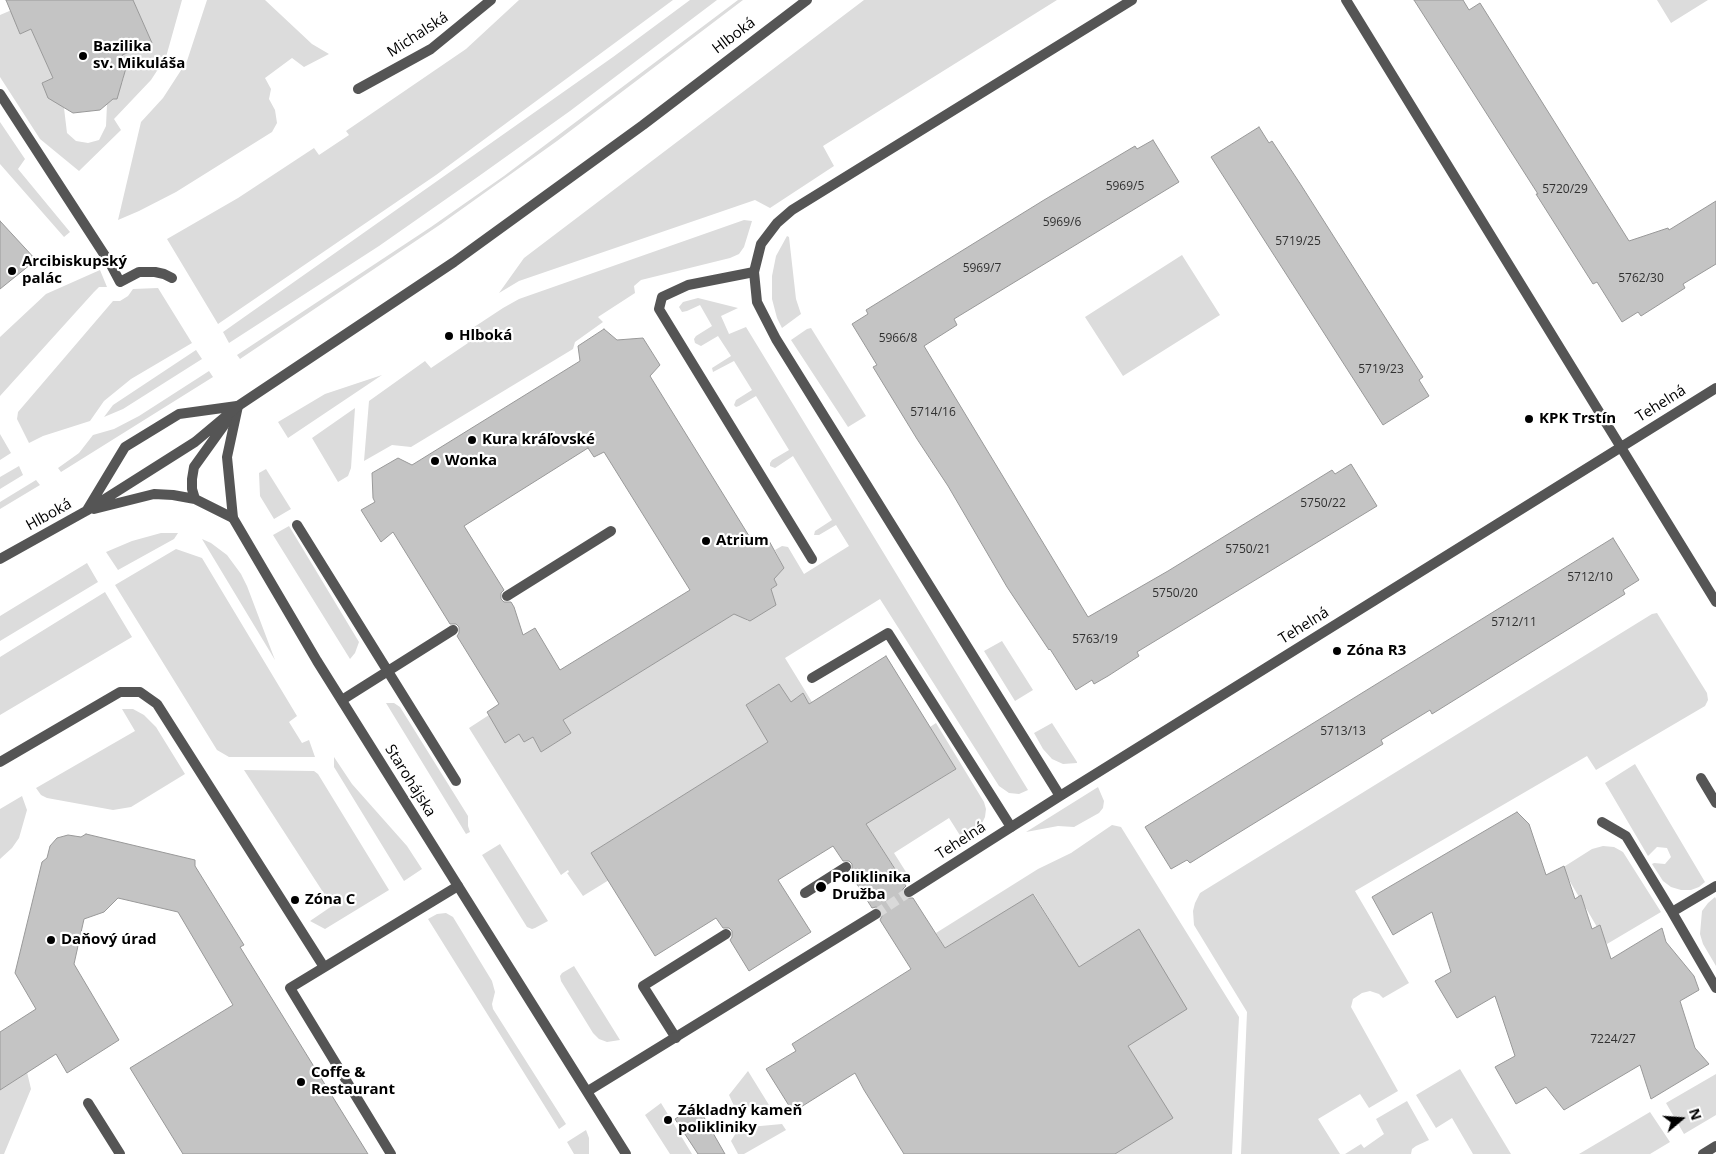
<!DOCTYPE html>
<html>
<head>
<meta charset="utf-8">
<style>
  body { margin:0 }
  #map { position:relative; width:1716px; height:1154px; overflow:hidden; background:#fff; font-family:"Open Sans",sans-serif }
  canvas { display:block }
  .north { position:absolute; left:1656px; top:1094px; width:50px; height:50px; -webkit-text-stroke:4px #fff; paint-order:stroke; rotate:72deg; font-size:14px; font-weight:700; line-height:20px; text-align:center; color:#000 }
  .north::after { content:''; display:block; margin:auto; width:18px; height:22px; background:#000; clip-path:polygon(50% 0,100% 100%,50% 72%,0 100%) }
</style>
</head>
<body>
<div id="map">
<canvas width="1716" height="1154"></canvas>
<div class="north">N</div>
</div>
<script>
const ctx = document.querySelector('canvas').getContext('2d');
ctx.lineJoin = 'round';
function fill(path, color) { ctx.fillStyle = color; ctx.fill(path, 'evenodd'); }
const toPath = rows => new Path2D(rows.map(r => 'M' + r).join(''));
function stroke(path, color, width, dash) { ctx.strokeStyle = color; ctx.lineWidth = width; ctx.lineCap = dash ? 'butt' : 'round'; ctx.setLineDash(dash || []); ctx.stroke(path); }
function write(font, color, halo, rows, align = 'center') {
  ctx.font = font + ' "Open Sans",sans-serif'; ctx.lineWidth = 4.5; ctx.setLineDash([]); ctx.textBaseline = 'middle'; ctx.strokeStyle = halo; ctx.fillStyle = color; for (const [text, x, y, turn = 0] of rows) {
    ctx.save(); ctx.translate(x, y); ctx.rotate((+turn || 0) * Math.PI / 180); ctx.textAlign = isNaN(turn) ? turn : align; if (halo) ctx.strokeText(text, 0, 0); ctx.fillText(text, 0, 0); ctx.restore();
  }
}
fill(toPath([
  [133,0,182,0,166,57,151,80,114,119,121,130,79,171,40,139,0,77,0,15,21,6,17,27,20,34,31,29,53,78,42,83,45,90,64,108,67,133,76,141,88,143,99,140,106,126,107,104,113,99,110,81,122,83,124,76,122,55,152,43],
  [207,0,265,0,312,44,329,54,304,67,292,58,265,78,271,89,269,99,275,110,277,123,272,132,176,192,139,211,118,220,141,122,163,98,187,61],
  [519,0,673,0,436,175,218,324,167,239,238,198,314,148,319,155,349,135,346,131,466,49],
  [690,0,717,0,570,111,479,176,379,246,229,343,223,332,613,57],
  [738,0,743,0,557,141,441,224,240,359,237,355,431,227,504,176],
  [864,0,1057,0,823,146,834,166,770,208,755,200,519,281,499,293,524,258],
  [1657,0,1708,0,1671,23],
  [0,122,25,159,18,169,70,232,64,237,0,164],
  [744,220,752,221,744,247,739,254,730,258,641,280,634,286,635,293,598,317,603,322,575,342,573,349,411,447,392,445,364,461,369,401,425,361,431,368,468,343,462,335,503,308,519,299],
  [787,236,789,237,796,299,801,314,782,328,777,318,772,299,772,276,776,256],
  [1182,255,1220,315,1123,376,1085,317],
  [100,270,107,287,99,287,94,292,0,396,0,337,46,294],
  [158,288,192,343,131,379,104,401,90,421,43,436,29,443,17,419,18,412,113,301,120,301,128,296,133,289],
  [698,298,738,308,721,316,729,334,746,327,1028,790,1019,794,1009,793,999,786,880,599,785,658,812,702,809,704,803,693,796,698,803,708,797,711,779,684,746,705,763,733,770,741,591,853,609,880,583,896,567,873,569,872,568,870,561,875,469,728,489,715,506,741,510,740,519,734,524,742,533,737,541,752,571,733,563,720,740,610,745,619,748,621,773,607,769,591,777,585,772,577,784,568,775,550,782,546,788,547,804,574,849,546,836,525,819,535,814,535,815,531,832,520,793,456,775,468,770,466,770,463,772,460,789,450,756,396,739,406,736,407,734,405,736,400,752,390,734,361,713,372,712,368,731,356,718,336,701,346,695,343,694,339,696,336,712,326,700,305,687,311,682,312,679,307,683,302],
  [811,328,866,416,848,427,791,340,807,329],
  [196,350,202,359,123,409,104,417,113,405],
  [209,371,213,377,61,472,58,468,79,453,93,435,114,429,139,416],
  [382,375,288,438,278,422,325,394],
  [355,408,351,468,348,476,338,482,312,438],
  [0,434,11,453,0,460],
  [19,466,23,475,0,489,0,477],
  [266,469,291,509,274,519,260,496,259,473],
  [36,480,40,485,0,509,0,502],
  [289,526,359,642,355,653,350,659,273,535],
  [161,533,178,533,174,539,118,570,106,552,132,541],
  [202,539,211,543,227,555,241,574,247,586,275,660],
  [176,549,202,558,297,716,289,722,302,743,309,740,315,757,229,757,217,750,115,585],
  [87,563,98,582,0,641,0,616],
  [105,592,132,637,0,715,0,657],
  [1657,613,1707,693,1708,700,1705,706,1596,770,1587,756,1355,891,1409,983,1383,998,1379,994,1370,991,1362,993,1353,999,1351,1007,1398,1091,1369,1108,1360,1094,1318,1119,1340,1154,1241,1154,1247,1012,1194,925,1193,911,1195,903,1200,893,1652,614],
  [1002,641,1033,690,1015,701,984,651],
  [386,703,394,703,400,707,468,816,468,826,470,832,466,834],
  [122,709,133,709,144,715,156,727,185,774,131,807,113,810,47,798,41,795,36,788,135,731],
  [936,723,984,802,986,809,985,817,982,823,978,827,961,837,949,818,894,853,906,872,900,876,866,824,956,769,930,727],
  [1052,723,1077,762,1077,763,1063,764,1052,759,1043,749,1034,733],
  [334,757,352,784,407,846,422,869,404,881,334,767],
  [1635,764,1705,882,1699,887,1691,890,1681,890,1671,887,1663,881,1652,864,1654,863,1665,864,1671,857,1667,848,1657,847,1648,856,1605,783],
  [244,770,314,771,318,774,389,890,325,929,310,921,332,906],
  [1098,787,1104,801,1103,808,1099,813,1074,827,1058,826,1026,832],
  [22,796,27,810,19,838,12,848,0,859,0,809],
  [1112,825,1121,827,1239,1017,1232,1154,1115,1154,1083,1106,1139,930,1020,1003,1064,943,1034,894,945,948,936,933,1038,869,1071,853],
  [500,844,548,921,535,928,532,929,527,927,482,855],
  [1603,846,1614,847,1623,852,1661,912,1607,944,1580,898,1581,896,1579,897,1562,868,1592,849],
  [1715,897,1716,899,1716,966,1703,944,1700,934,1702,911,1708,903],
  [446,913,453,917,492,981,495,992,492,1004,493,1009,566,1124,559,1129,428,919,437,914],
  [574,966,620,1040,607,1042,599,1039,593,1033,561,981,560,976,562,973],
  [1460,1069,1511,1154,1473,1154,1452,1118,1436,1128,1416,1095],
  [748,1071,769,1105,735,1108,729,1095],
  [27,1072,31,1089,4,1154,0,1154,0,1090],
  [1716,1074,1716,1115,1684,1134,1666,1103],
  [1407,1101,1429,1140,1416,1146,1412,1149,1411,1154,1345,1154,1361,1144,1364,1148,1384,1134,1376,1119],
  [661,1103,692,1154,670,1154,645,1115],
  [1650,1112,1670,1142,1650,1154,1579,1154],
  [782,1124,786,1130,744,1154,738,1154,731,1141,739,1128],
  [586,1130,589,1138,589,1154,574,1154,567,1142]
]), '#dcdcdc');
const building = toPath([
  [6,0,133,0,152,43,122,55,126,68,117,99,113,99,100,110,73,113,48,98,42,83,53,78,31,29,20,34,6,0],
  [1414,0,1463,0,1469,10,1480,3,1629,241,1668,228,1669,230,1716,201,1716,264,1683,284,1685,288,1641,316,1638,312,1622,322,1597,282,1593,284,1536,194,1538,194,1414,0],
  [1259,127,1269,143,1272,141,1301,185,1423,377,1419,380,1429,396,1383,425,1211,157,1259,127],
  [1153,140,1179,182,954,319,957,325,924,346,1088,617,1168,571,1332,470,1335,474,1351,464,1377,506,1137,652,1139,656,1108,676,1094,684,1092,680,1076,690,1050,649,1049,650,1007,587,948,486,917,439,873,367,877,365,852,324,868,314,866,310,1044,200,1135,146,1137,149,1153,140],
  [0,221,36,260,0,289,0,221],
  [604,329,617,340,643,338,660,365,650,376,754,544,768,539,784,568,774,579,777,585,771,589,776,605,750,621,734,614,563,720,571,733,541,752,533,737,524,742,519,734,505,743,487,712,499,704,457,636,459,633,459,627,456,624,450,624,393,532,381,542,361,510,375,502,373,498,372,473,398,458,412,465,580,361,578,346,604,329],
  [588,448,594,457,604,452,690,590,560,670,535,628,523,635,514,607,511,602,504,602,501,599,501,593,504,590,464,526,588,448],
  [1613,538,1639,580,1623,590,1625,594,1432,714,1430,710,1381,740,1383,744,1214,848,1190,863,1187,860,1171,869,1145,827,1613,538],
  [886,656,956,769,866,824,906,886,903,889,903,895,906,898,913,898,945,948,1033,894,1079,967,1139,929,1187,1009,1128,1046,1173,1118,1115,1154,904,1154,864,1090,855,1073,793,1112,766,1069,796,1051,792,1044,911,969,880,920,883,914,882,910,876,907,872,908,850,873,852,870,852,864,849,861,843,861,833,846,778,880,811,932,749,971,730,940,732,937,732,931,729,928,723,928,716,918,655,956,591,853,768,742,746,705,779,684,791,702,803,693,809,704,886,656],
  [1517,812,1529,824,1546,875,1564,866,1575,899,1581,895,1592,929,1600,925,1611,959,1662,928,1666,942,1694,976,1699,990,1680,1001,1695,1048,1709,1064,1651,1099,1640,1065,1564,1110,1546,1087,1516,1104,1495,1067,1515,1056,1495,996,1457,1018,1435,981,1451,972,1432,912,1393,935,1372,897,1517,812],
  [86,834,195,860,195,866,244,945,240,947,368,1154,183,1154,130,1068,233,1005,178,912,118,898,104,912,84,919,74,964,119,1040,67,1073,56,1054,0,1090,0,1032,36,1009,15,973,42,862,47,858,50,846,57,838,68,835,81,837,86,834],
  [697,1105,725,1154,698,1154,675,1119,697,1105]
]);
fill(building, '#c4c4c4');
stroke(building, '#999', 1);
stroke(toPath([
  [876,914,909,892]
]), '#d9d9d9', 10, [10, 5]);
stroke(toPath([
  [754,272,688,285,662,297,659,309,812,559],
  [297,525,456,781],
  [507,596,611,531],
  [812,678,888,633,1011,827],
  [342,700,453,630],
  [0,762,120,692,140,692,157,704,324,967],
  [1701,778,1716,803],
  [1602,822,1626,836,1672,912,1716,886],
  [805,893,846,867],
  [1672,912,1716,988],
  [676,1038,643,986,726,934],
  [88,1103,120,1154],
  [391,1154,290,988,458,886]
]), '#555', 10);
stroke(toPath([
  [0,94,111,265,120,282,139,272,155,272,164,274,172,278]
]), '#555', 10);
stroke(toPath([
  [1346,0,1716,602],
  [358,89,431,49,491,0],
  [238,406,227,457,233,518,317,661,626,1154],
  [1060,796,776,339,757,302,754,272,761,244,777,223,792,210,1132,0],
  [909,892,1060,796,1716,388],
  [588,1091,876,914],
  [1703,1154,1716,1146]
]), '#555', 10);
stroke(toPath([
  [195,499,192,489,192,479,194,467,227,421],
  [94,509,154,494,173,495,195,499,233,518],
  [87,510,125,447,179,414,237,406],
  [0,559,86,511,195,442,238,406,454,262,643,125,807,0]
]), '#555', 10);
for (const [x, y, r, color] of [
  [83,56,5,"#000"],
  [12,271,5,"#000"],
  [449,336,5,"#000"],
  [1529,419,5,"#000"],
  [472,440,5,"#000"],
  [435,461,5,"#000"],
  [706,541,5,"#000"],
  [1337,651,5,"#000"],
  [821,887,6,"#000"],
  [295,900,5,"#000"],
  [51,940,5,"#000"],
  [301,1082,5,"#000"],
  [668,1120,5,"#000"]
]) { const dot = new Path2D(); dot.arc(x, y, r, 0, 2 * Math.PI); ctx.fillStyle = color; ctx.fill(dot); stroke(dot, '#fff', 2); }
write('12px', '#313131', null, [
  ["5969/5",1125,187],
  ["5720/29",1565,190],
  ["5969/6",1062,223],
  ["5719/25",1298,242],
  ["5969/7",982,269],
  ["5762/30",1641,279],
  ["5966/8",898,339],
  ["5719/23",1381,370],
  ["5714/16",933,413],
  ["5750/22",1323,504],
  ["5750/21",1248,550],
  ["5712/10",1590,578],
  ["5750/20",1175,594],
  ["5712/11",1514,623],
  ["5763/19",1095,640],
  ["5713/13",1343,732],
  ["7224/27",1613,1040]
]);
write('15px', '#000', '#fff', [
  ["Michalská",418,35,-33],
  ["Hlboká",734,36,-37],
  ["Tehelná",1661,404,-32],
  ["Hlboká",49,515,-29],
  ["Tehelná",1304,626,-32],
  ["Starohájska",410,781,58],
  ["Tehelná",961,841,-33]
]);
write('bold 15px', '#000', '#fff', [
  ["Bazilika",93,47],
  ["sv. Mikuláša",93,64],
  ["Arcibiskupský",22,262],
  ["palác",22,279],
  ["Hlboká",459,336],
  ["KPK Trstín",1539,419],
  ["Kura kráľovské",482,440],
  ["Wonka",445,461],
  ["Atrium",716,541],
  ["Zóna R3",1347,651],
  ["Poliklinika",832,878],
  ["Družba",832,895],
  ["Zóna C",305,900],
  ["Daňový úrad",61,940],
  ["Coffe &",311,1073],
  ["Restaurant",311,1090],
  ["Základný kameň",678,1111],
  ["polikliniky",678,1128]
], 'left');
</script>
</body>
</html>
